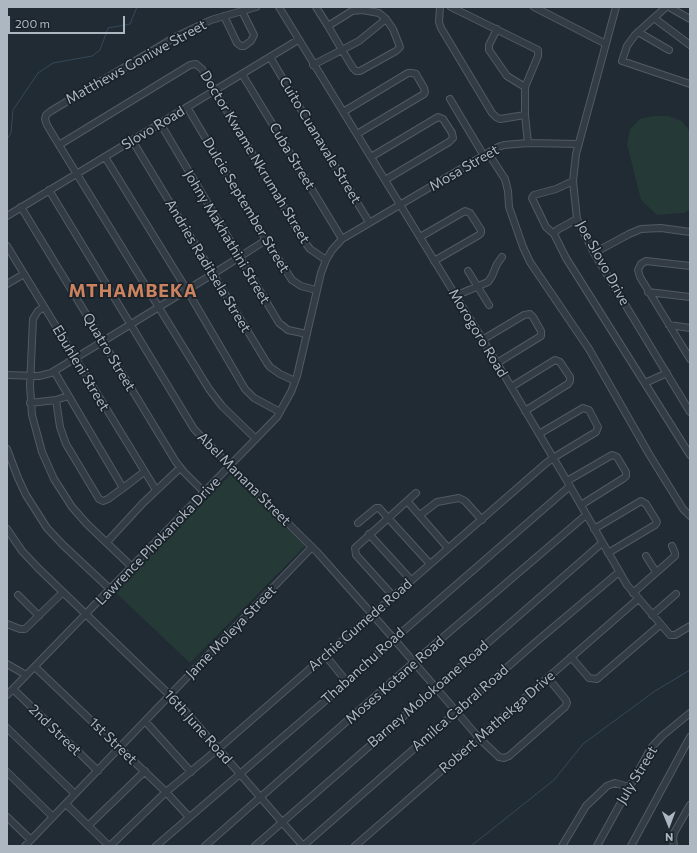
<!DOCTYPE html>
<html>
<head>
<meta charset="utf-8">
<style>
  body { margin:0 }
  #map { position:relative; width:697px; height:853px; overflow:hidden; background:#202b34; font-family:Commissioner,sans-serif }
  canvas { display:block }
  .frame { position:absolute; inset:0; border:8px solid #adb7c2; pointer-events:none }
  .north { position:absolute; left:649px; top:805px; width:40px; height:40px; -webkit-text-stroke:3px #192129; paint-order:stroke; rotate:179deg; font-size:11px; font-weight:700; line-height:16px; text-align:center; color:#adb7c2 }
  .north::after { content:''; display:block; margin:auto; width:14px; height:18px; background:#adb7c2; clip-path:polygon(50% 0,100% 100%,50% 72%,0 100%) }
  .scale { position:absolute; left:8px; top:16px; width:117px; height:18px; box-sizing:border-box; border:2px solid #adb7c2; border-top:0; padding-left:5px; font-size:12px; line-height:14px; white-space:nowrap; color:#adb7c2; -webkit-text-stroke:3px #192129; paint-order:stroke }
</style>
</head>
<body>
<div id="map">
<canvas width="697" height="853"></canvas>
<div class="frame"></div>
<div class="north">N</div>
<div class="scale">200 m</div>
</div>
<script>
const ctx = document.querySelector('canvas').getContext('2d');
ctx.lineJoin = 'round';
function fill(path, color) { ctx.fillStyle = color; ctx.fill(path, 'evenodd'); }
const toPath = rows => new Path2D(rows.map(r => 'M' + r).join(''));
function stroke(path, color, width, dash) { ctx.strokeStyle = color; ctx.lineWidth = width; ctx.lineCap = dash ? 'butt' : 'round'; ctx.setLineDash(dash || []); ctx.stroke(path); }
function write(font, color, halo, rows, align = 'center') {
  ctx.font = font + ' Commissioner,sans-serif'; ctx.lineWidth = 3.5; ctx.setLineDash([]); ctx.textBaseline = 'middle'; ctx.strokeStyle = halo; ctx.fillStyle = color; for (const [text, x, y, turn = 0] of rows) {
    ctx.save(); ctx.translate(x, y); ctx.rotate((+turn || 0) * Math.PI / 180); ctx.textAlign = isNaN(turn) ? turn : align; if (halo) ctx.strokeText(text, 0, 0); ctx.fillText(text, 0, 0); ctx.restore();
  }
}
fill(toPath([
  [653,116,668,116,682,121,690,132,690,209,684,213,657,215,641,200,627,144,630,129,640,119],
  [232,473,305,546,190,663,115,592]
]), '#253937');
stroke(toPath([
  [7,139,11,133,13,110,38,73,53,63,92,56,100,50,108,28,130,24,137,7],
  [471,846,554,780,583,744,655,691,690,670]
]), '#35495a', 1);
const minor = toPath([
  [256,7,211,20,177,36,51,111,46,115,45,119,47,125,59,145,209,389,222,406,256,439],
  [279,7,497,363,567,481,627,585,670,635,675,635,690,626],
  [316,7,328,26,342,50,353,68,356,71,360,71,396,51,400,47,393,29,386,19,379,13,362,10,352,11,328,26],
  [440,7,439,22,441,28,492,113,496,117,500,119,525,115],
  [451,7,538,50,538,56,525,87,525,115,528,143],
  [534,7,606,44],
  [616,7,576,154,573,181,577,219,594,253,690,412],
  [666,7,635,35,627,46,622,61,690,84],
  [669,7,690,19],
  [224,16,237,43,241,46,244,46,251,41,254,35,242,11],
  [654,18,690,45],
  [497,29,489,45,489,50,507,76,525,87],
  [638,32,669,50],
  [270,57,316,135,369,222],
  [313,65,359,41,386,19],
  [242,74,342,239],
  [450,99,484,156],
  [187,107,266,240,292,280,301,286,316,290],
  [343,112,408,73,412,73,416,74,424,88,425,92,424,94,357,134],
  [160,123,279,323,288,330,307,334],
  [132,140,267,363,270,367,280,374,295,381],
  [59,145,190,65,196,64,202,69,304,241,310,249,326,260],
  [488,153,505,179,508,191,509,207,523,247,530,262,589,349,649,454,683,509,690,516],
  [105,157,187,290,245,389,254,398,280,412],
  [371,157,438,117,443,119,452,133,453,138,449,142,385,180],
  [573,181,556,189,534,195,532,198,546,227,554,234,566,258,690,455],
  [49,190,194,429,230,466,317,552,394,639,479,738,499,757,504,758,509,756,565,707,567,703,566,700,548,678],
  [21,207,176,462,184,472,204,492],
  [7,216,298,40],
  [554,234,557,230,577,219],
  [420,237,465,211,470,213,481,230,481,233,479,235,434,261],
  [7,246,156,490],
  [594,253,629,234,641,229,661,228,690,232],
  [690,266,646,261,641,264,638,270,640,277,690,359],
  [468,271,489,305],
  [7,284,24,274],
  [648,292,690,297],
  [455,296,488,282,492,276,497,264,502,257],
  [44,307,38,311,33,319,30,386,32,415,42,452,54,479,72,507,87,524,132,567],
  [669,325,690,328],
  [482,340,524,315,530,314,533,317,541,331,541,336,497,363],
  [54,371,123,488,144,472],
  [7,375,39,376,51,373,213,274,266,240],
  [645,383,667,373],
  [511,387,555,360,560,362,570,377,570,381,568,384,525,411],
  [56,400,60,427,66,444,99,499,103,501,108,499,123,488],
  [30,403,56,400,68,396],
  [7,449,18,478,26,495,47,528,63,545,111,590],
  [567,481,612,455,617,457,626,472,626,476,624,478,581,505],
  [407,501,448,548],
  [420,515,437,502,459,498,465,501,482,520],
  [358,523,376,508,379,508,430,564],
  [7,529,22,551,38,568,179,704,303,846,536,642,619,572],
  [594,529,641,501,646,504,656,520,657,522,655,525,608,553],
  [369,534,411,580],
  [107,542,143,503,180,468],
  [646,556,656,572],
  [633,593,675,556,675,553,672,546],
  [18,595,39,616],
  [393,596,356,555,355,548,416,493],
  [652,615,676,594],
  [7,624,20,629,25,629,62,593],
  [325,655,347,682],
  [571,657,589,678,597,679,660,625],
  [7,664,26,675],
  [35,667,166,792,189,817],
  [13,689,98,771],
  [7,695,277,417,291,392,297,376,321,273,326,260,332,250,342,239,498,147,504,145,528,143,579,144],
  [145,721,191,772],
  [7,728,75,794],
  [7,772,53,817],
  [66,804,109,846],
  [7,817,31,840],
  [89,825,145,771],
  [25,846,312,547],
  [110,846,166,792,218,749,545,464,553,458,596,432,598,427,589,410,583,408,539,434],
  [156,846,347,682,394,639,570,486],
  [205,846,414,662,586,515],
  [255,846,602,543],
  [355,846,638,599],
  [562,846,586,806,607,786,615,783,629,787],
  [597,846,651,748,662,736,690,713],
  [631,846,690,737],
  [674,846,673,839,674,833,690,805]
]);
stroke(minor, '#515a63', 8);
stroke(minor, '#333c45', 6);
write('14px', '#adb7c2', '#192129', [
  ["Matthews Goniwe Street",136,62,-29],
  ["Slovo Road",153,128,-31],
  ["Cuito Cuanavale Street",320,140,59],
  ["Cuba Street",292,156,59],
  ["Doctor Kwame Nkrumah Street",255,157,59],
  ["Mosa Street",464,168,-30],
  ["Dulcie September Street",246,205,59],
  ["Johny Makhathini Street",227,237,59],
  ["Joe Slovo Drive",603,263,61],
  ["Andries Raditsela Street",208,266,59],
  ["Morogoro Road",478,333,59],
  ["Quatro Street",109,352,59],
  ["Ebuhleni Street",81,368,59],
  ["Abel Manana Street",244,479,45],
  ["Lawrence Phokanoka Drive",158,541,-46],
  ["Archie Gumede Road",360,625,-41],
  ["Jame Moleya Street",231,632,-46],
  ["Thabanchu Road",363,666,-42],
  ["Moses Kotane Road",395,680,-41],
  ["Barney Molokoane Road",428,694,-41],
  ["Amilca Cabral Road",460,708,-41],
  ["Robert Mathekga Drive",497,722,-41],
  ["16th June Road",198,727,48],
  ["2nd Street",55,730,44],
  ["1st Street",113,741,44],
  ["July Street",637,775,-59]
]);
ctx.letterSpacing = '1px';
write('bold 18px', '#cb825f', '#192129', [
  ["MTHAMBEKA",133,291]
]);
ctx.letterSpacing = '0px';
</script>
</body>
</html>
